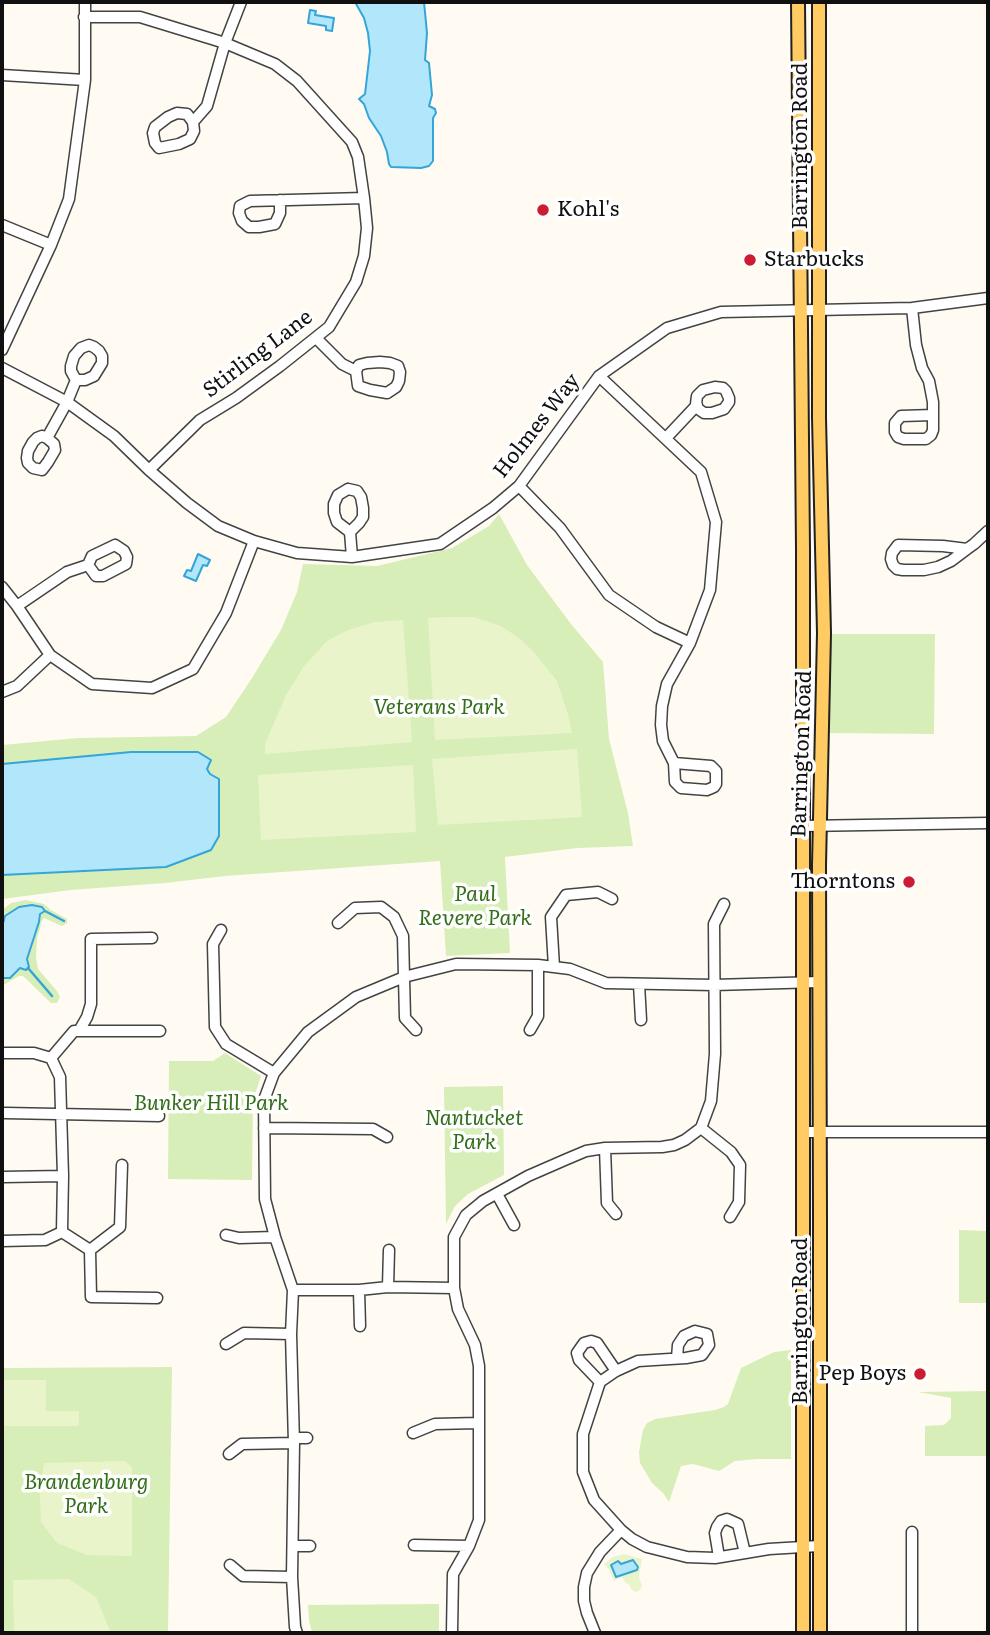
<!DOCTYPE html>
<html>
<head>
<meta charset="utf-8">
<style>
  body { margin:0 }
  #map { position:relative; width:990px; height:1635px; overflow:hidden; background:#fffbf2; font-family:Literata,serif }
  canvas { display:block }
  .frame { position:absolute; inset:0; border:4px solid #101010; pointer-events:none }
</style>
</head>
<body>
<div id="map">
<canvas width="990" height="1635"></canvas>
<div class="frame"></div>
</div>
<script>
const ctx = document.querySelector('canvas').getContext('2d');
ctx.lineJoin = 'round';
function fill(path, color) { ctx.fillStyle = color; ctx.fill(path, 'evenodd'); }
const toPath = rows => new Path2D(rows.map(r => 'M' + r).join(''));
function stroke(path, color, width, dash) { ctx.strokeStyle = color; ctx.lineWidth = width; ctx.lineCap = dash ? 'butt' : 'round'; ctx.setLineDash(dash || []); ctx.stroke(path); }
function write(font, color, halo, rows, align = 'center') {
  ctx.font = font + ' Literata,serif'; ctx.lineWidth = 7; ctx.setLineDash([]); ctx.textBaseline = 'middle'; ctx.strokeStyle = halo; ctx.fillStyle = color; for (const [text, x, y, turn = 0] of rows) {
    ctx.save(); ctx.translate(x, y); ctx.rotate((+turn || 0) * Math.PI / 180); ctx.textAlign = isNaN(turn) ? turn : align; if (halo) ctx.strokeText(text, 0, 0); ctx.fillText(text, 0, 0); ctx.restore();
  }
}
fill(toPath([
  [499,514,527,565,571,624,603,662,609,739,628,813,633,846,577,848,505,857,510,953,446,956,440,861,225,876,165,883,71,890,2,899,2,745,78,738,196,736,226,717,252,678,281,630,297,592,303,564,377,566,452,548,489,526],
  [826,634,935,634,934,734,826,733],
  [26,900,44,904,51,910,67,919,67,923,62,926,44,918,42,921,37,939,36,957,38,969,57,991,60,997,57,1003,51,1003,23,976,19,976,2,986,2,910,11,903],
  [225,1053,261,1076,253,1100,252,1180,168,1179,169,1061,213,1061],
  [503,1086,504,1175,468,1194,455,1206,446,1224,444,1087],
  [959,1230,988,1231,988,1303,959,1303],
  [791,1350,791,1459,757,1459,735,1461,719,1471,693,1464,681,1466,669,1502,663,1493,652,1483,640,1463,639,1452,643,1430,647,1423,655,1419,715,1410,724,1407,728,1404,741,1368,774,1352],
  [172,1367,168,1633,2,1633,2,1368],
  [988,1391,988,1456,925,1456,925,1426,944,1425,951,1418,951,1398,918,1392],
  [439,1604,439,1633,312,1633,309,1620,308,1605]
]), '#d8eeb8');
fill(toPath([
  [447,617,474,617,501,626,519,638,534,652,557,681,568,714,572,733,435,740,428,618],
  [403,620,412,742,265,754,265,744,286,695,304,666,327,641,348,630,375,622],
  [577,749,582,817,438,825,432,759],
  [413,765,416,832,261,840,258,775],
  [2,1380,46,1380,46,1411,79,1411,79,1426,3,1426],
  [125,1461,132,1467,132,1556,87,1555,57,1543,41,1522,40,1496,44,1463],
  [624,1554,642,1559,639,1577,642,1586,640,1590,636,1592,632,1590,628,1583,626,1584,622,1577,614,1581,609,1569,604,1564,613,1557],
  [69,1579,96,1597,111,1633,14,1633,13,1580]
]), '#e9f4ca');
const water = toPath([
  [355,2,424,2,427,33,425,60,429,63,432,95,429,106,435,109,436,113,433,118,433,161,429,166,421,168,391,167,389,164,387,152,381,136,369,118,364,104,359,99,365,94,370,51,368,33,364,18,355,2],
  [310,10,316,11,315,15,334,18,332,31,326,30,326,26,308,23,310,10],
  [198,554,210,560,207,566,203,565,196,581,184,576,187,570,191,571,198,554],
  [131,752,198,752,211,760,207,769,210,774,219,779,219,836,211,850,166,867,2,875,2,764,131,752],
  [32,905,42,907,45,911,40,914,39,922,27,959,29,967,26,970,20,968,10,978,2,978,2,927,5,916,19,907,32,905],
  [633,1560,638,1567,637,1570,616,1577,611,1565,618,1561,621,1564,633,1560]
]);
fill(water, '#b2e6fb');
stroke(water, '#33a5d8', 2);
stroke(toPath([
  [45,911,64,921],
  [28,968,52,996]
]), '#33a5d8', 2.5);
const minor = toPath([
  [84,17,140,17,225,43,275,64,297,81,352,142,358,157,364,198,367,228,364,256,356,282,329,327,280,366,236,398,200,420,149,470],
  [2,75,85,80],
  [193,122,187,114,177,113,168,117,155,127,153,133,155,143,159,148,179,144,190,139,194,131,193,122,207,106,225,43,241,2],
  [280,200,280,213,275,224,259,227,249,227,242,221,239,213,240,206,250,201,289,200,364,198],
  [2,225,51,245],
  [912,308,916,345,922,368,929,381,933,402,933,430,931,435,926,439,904,439,898,437,895,432,895,423,901,416,933,415],
  [316,338,342,364,356,371],
  [2,350,51,245,69,199,85,80,85,2],
  [380,362,390,363,398,366,400,372,399,381,396,387,387,393,370,390,358,386,356,371,359,365,367,363,380,362],
  [2,368,67,402,114,436,149,470,187,503,218,526,254,541,297,553,352,557,440,544,493,508,519,486,599,376,667,328,721,312,912,308,988,298],
  [599,376,701,472,716,522,710,590,690,643,667,684,662,706,661,725,663,741,674,763],
  [715,387,723,388,726,391,729,398,729,402,724,409,712,413,704,413,697,408,696,404,697,396,703,390,715,387],
  [42,436,47,438,54,444,55,450,48,462,42,470,33,468,28,463,27,458,28,451,33,442,37,438,42,436],
  [47,438,67,402,76,380,71,371,71,366,74,356,81,348,89,345,94,347,99,351,102,356,102,363,94,376,85,380,76,380],
  [666,438,697,405],
  [519,486,560,528,609,595,656,627,690,643],
  [348,489,357,491,361,497,363,508,363,517,359,523,350,532,337,522,334,513,334,504,338,495,348,489],
  [350,532,352,557],
  [115,545,124,551,127,557,126,564,103,576,96,576,88,565,92,556,115,545],
  [967,549,943,546,898,545,892,553,891,559,893,565,897,569,903,570,924,570,938,567,951,561,967,549,974,544,988,531],
  [2,587,17,606,50,655,92,684,152,688,193,669,226,613,254,541],
  [17,606,67,572,88,565],
  [2,692,17,686,50,655],
  [674,763,711,766,716,771,716,784,714,787,707,790,681,788,675,782,674,763],
  [803,826,988,823],
  [338,923,355,908,381,907,394,917,403,936,405,1018,416,1030],
  [221,930,213,944,215,1027,226,1044,274,1073],
  [554,967,551,917,566,895,598,892,612,899],
  [639,984,641,1020],
  [530,1030,538,1016,538,965],
  [79,1031,87,1017,91,1004,91,939,152,938],
  [2,1053,34,1053,51,1058,60,1077,63,1176,62,1232],
  [51,1058,74,1031,160,1031],
  [5,1113,159,1116],
  [264,1128,373,1129,387,1137],
  [701,1128,731,1152,740,1165,739,1202,730,1217],
  [803,1132,988,1132],
  [605,1148,607,1203,616,1214],
  [3,1177,63,1176],
  [497,1194,514,1225],
  [62,1232,90,1250],
  [226,1235,239,1238,275,1237],
  [2,1241,45,1240,62,1232],
  [90,1250,91,1297,157,1298],
  [90,1250,120,1227,122,1165],
  [388,1287,389,1250],
  [293,1290,359,1290,388,1287,454,1288],
  [359,1290,360,1326],
  [226,1344,244,1333,291,1334],
  [677,1358,678,1345,684,1336,695,1331,707,1334,709,1345,702,1355,686,1358,638,1361,616,1371,600,1382,583,1434,583,1472,594,1500,621,1530,632,1539,647,1547,687,1557,715,1558,769,1549,819,1546],
  [600,1382,579,1360,577,1353,584,1343,591,1341,597,1343,616,1371],
  [413,1433,435,1424,478,1423],
  [294,1438,307,1438],
  [229,1454,242,1444,294,1443],
  [912,1532,912,1633],
  [414,1545,469,1546],
  [293,1546,310,1546],
  [719,1557,715,1533,717,1527,721,1521,727,1519,738,1524,745,1553],
  [230,1565,243,1576,292,1577],
  [297,1633,295,1627,292,1577,294,1443,291,1334,293,1290,275,1237,265,1199,264,1100,274,1073,308,1032,356,997,404,977,456,964,538,965,570,969,606,983,714,985,819,982],
  [452,1633,453,1574,469,1546,479,1520,479,1366,475,1345,458,1309,454,1288,454,1237,466,1215,483,1201,528,1176,567,1159,586,1151,605,1148,662,1147,674,1145,685,1140,701,1128,711,1101,715,1054,714,924,724,904],
  [595,1633,587,1613,584,1601,584,1587,587,1573,600,1552,621,1530]
]);
const major = toPath([
  [798,2,803,549,803,1633],
  [819,2,819,418,824,633,819,865,820,1216,820,1633]
]);
stroke(minor, '#434343', 13);
stroke(major, '#212121', 16);
stroke(minor, '#fff', 10);
stroke(major, '#ffcb62', 12);
for (const [x, y, r, color] of [
  [543,210,7,"#cc1b33"],
  [750,260,7,"#cc1b33"],
  [909,882,7,"#cc1b33"],
  [920,1374,7,"#cc1b33"]
]) { const dot = new Path2D(); dot.arc(x, y, r, 0, 2 * Math.PI); ctx.fillStyle = color; ctx.fill(dot); stroke(dot, '#fff', 2.5); }
write('21px', '#101010', '#fff', [
  ["Barrington Road",801,146,-90],
  ["Stirling Lane",258,354,-37],
  ["Holmes Way",537,426,-52],
  ["Barrington Road",802,754,-88],
  ["Barrington Road",801,1321,-90]
]);
write('21px', '#101010', '#fff', [
  ["Kohl's",557,210],
  ["Starbucks",764,260],
  ["Thorntons",895,882,"right"],
  ["Pep Boys",906,1374,"right"]
], 'left');
write('italic 21px', '#326e19', '#fff', [
  ["Veterans Park",439,708],
  ["Paul",475,895],
  ["Revere Park",475,919],
  ["Bunker Hill Park",211,1104],
  ["Nantucket",474,1119],
  ["Park",474,1143],
  ["Brandenburg",86,1483],
  ["Park",86,1507]
]);
</script>
</body>
</html>
